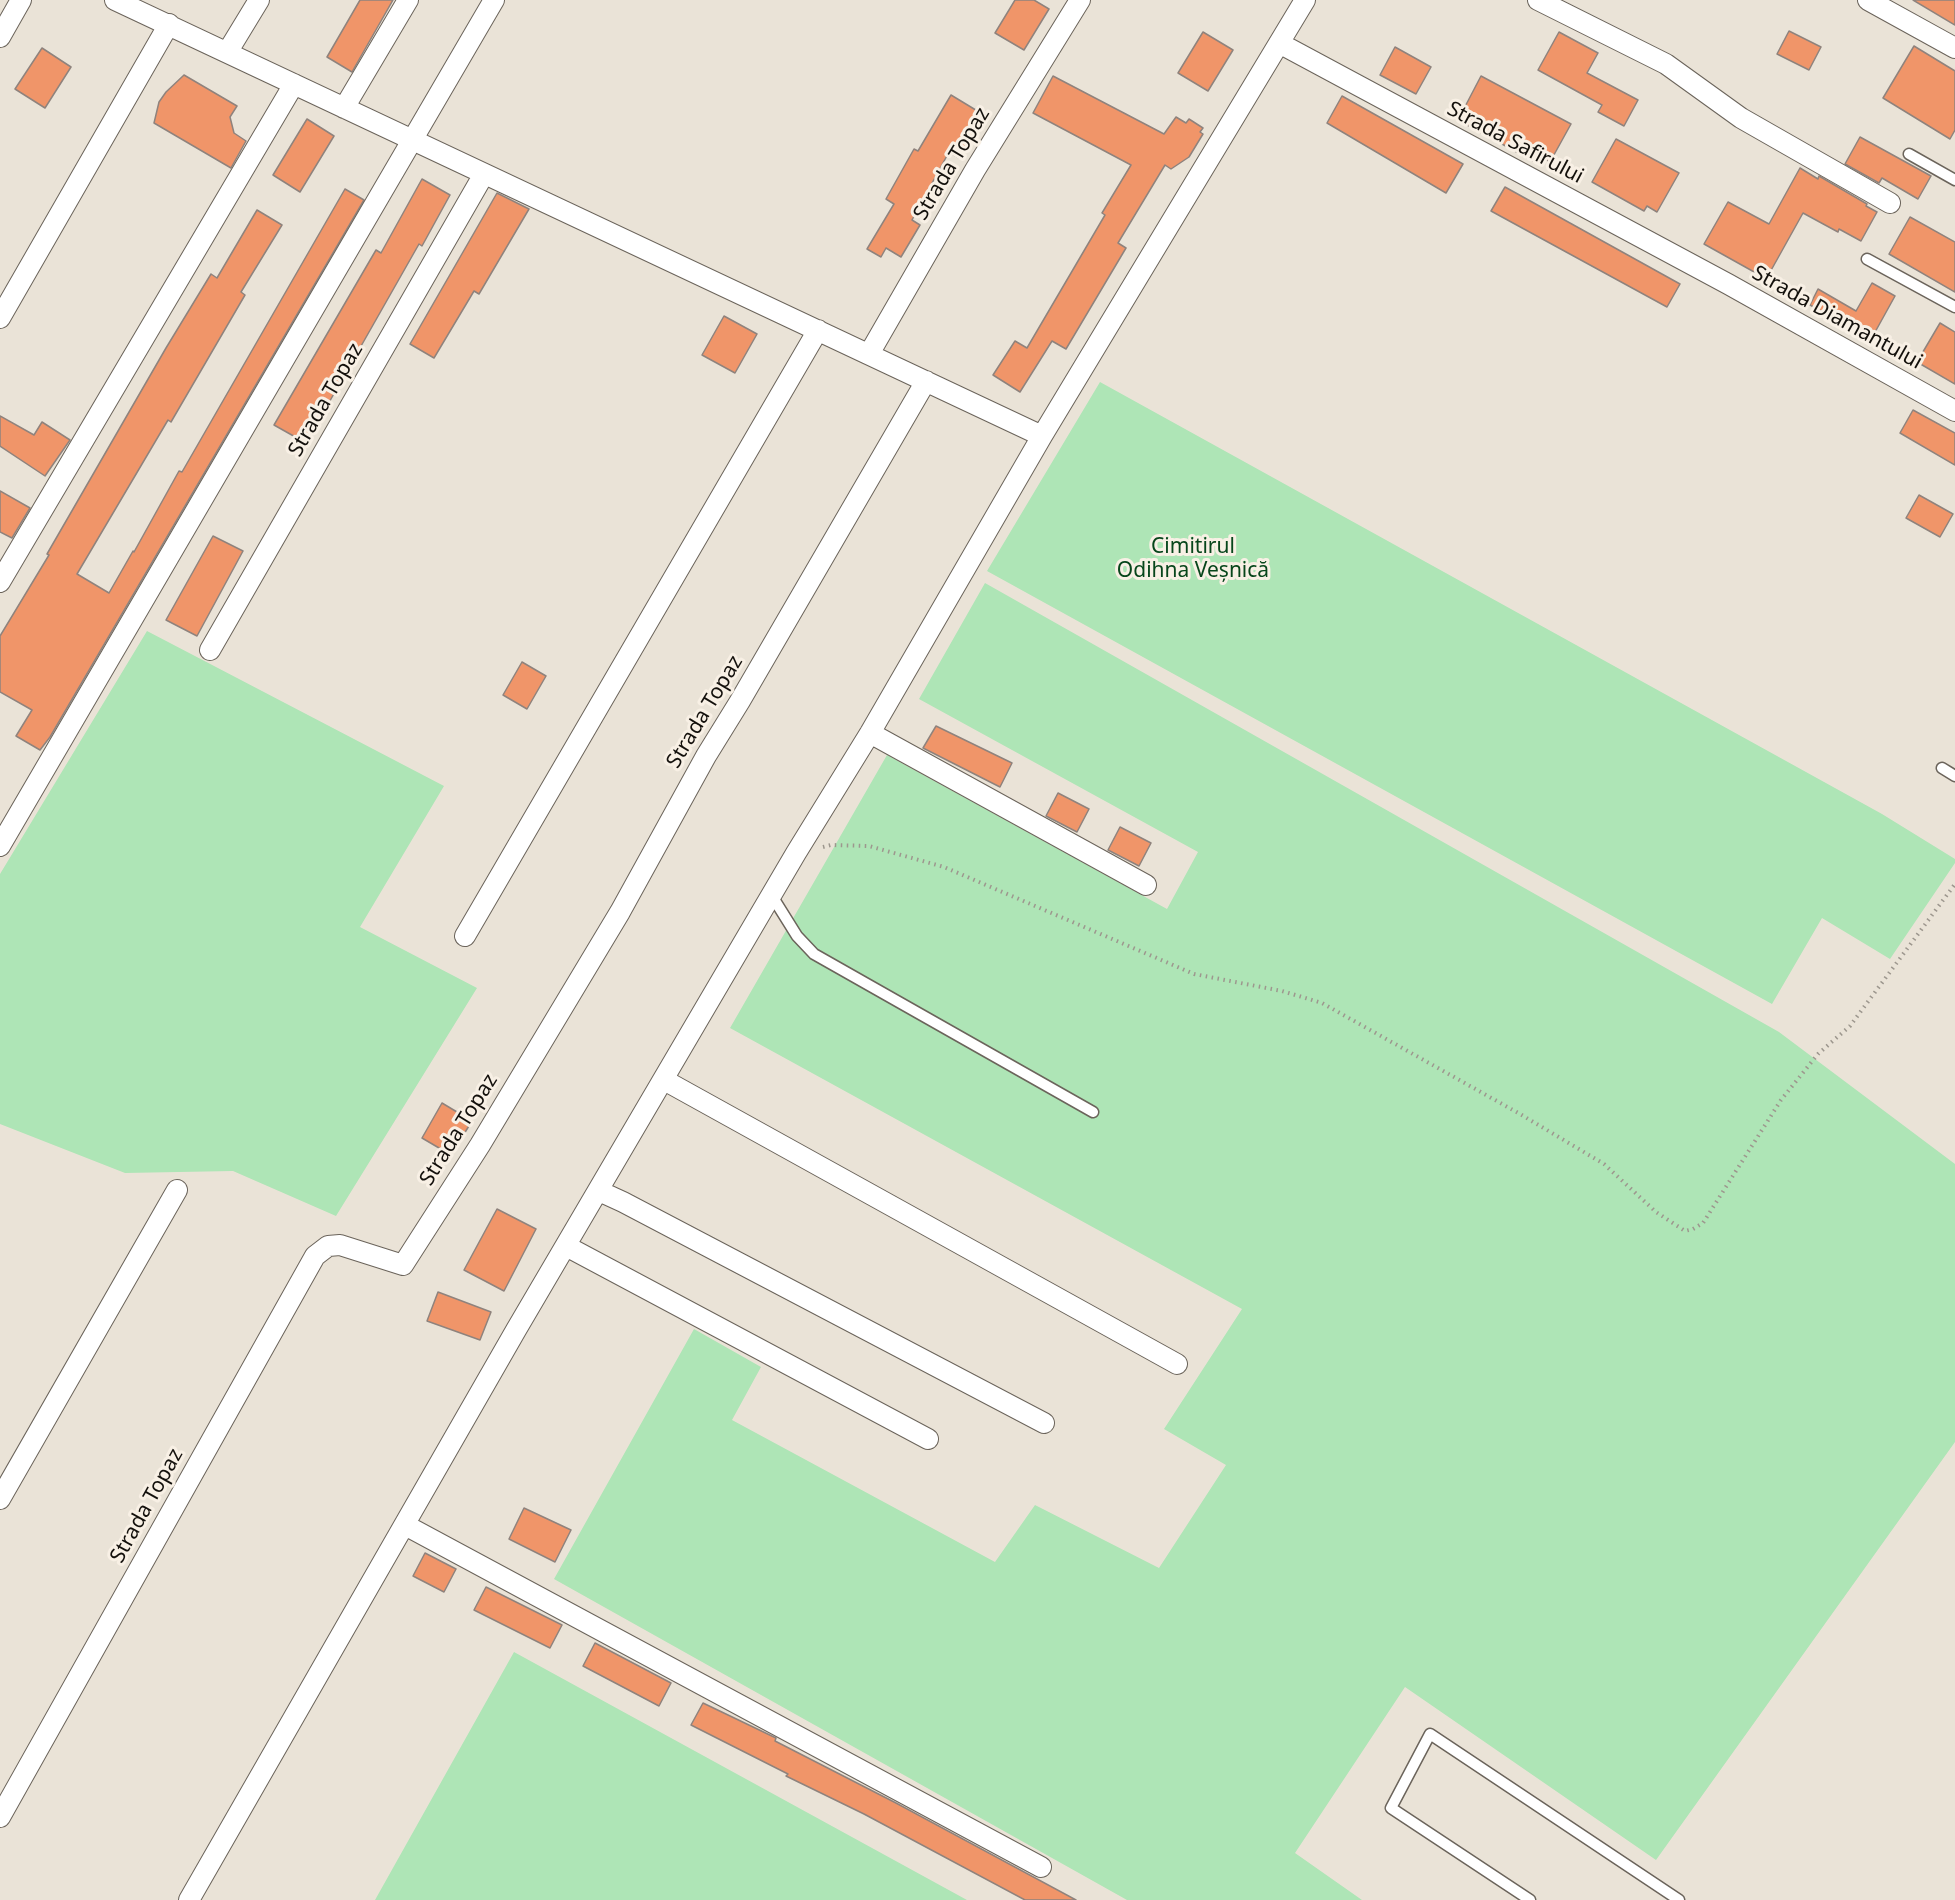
<!DOCTYPE html>
<html>
<head>
<meta charset="utf-8">
<style>
  body { margin:0 }
  canvas { display:block; background:#eae3d7 }
</style>
</head>
<body>
<canvas width="1955" height="1900"></canvas>
<script>
const ctx = document.querySelector('canvas').getContext('2d');
ctx.lineJoin = 'round';
function fill(path, color) { ctx.fillStyle = color; ctx.fill(path, 'evenodd'); }
const toPath = rows => new Path2D(rows.map(r => 'M' + r).join(''));
function stroke(path, color, width, dash) { ctx.strokeStyle = color; ctx.lineWidth = width; ctx.lineCap = dash ? 'butt' : 'round'; ctx.setLineDash(dash || []); ctx.stroke(path); }
function write(font, color, halo, rows, align = 'center') {
  ctx.font = font + ' "Noto Sans",sans-serif'; ctx.lineWidth = 6; ctx.setLineDash([]); ctx.textBaseline = 'middle'; ctx.strokeStyle = halo; ctx.fillStyle = color; for (const [text, x, y, turn = 0] of rows) {
    ctx.save(); ctx.translate(x, y); ctx.rotate((+turn || 0) * Math.PI / 180); ctx.textAlign = isNaN(turn) ? turn : align; if (halo) ctx.strokeText(text, 0, 0); ctx.fillText(text, 0, 0); ctx.restore();
  }
}
fill(toPath([
  [1100,382,1882,814,1955,859,1955,863,1890,959,1822,918,1772,1004,987,571],
  [985,583,1779,1032,1955,1164,1955,1442,1656,1860,1405,1687,1295,1853,1362,1900,1127,1900,554,1579,694,1329,761,1367,732,1420,995,1562,1035,1505,1159,1568,1226,1465,1164,1429,1242,1309,730,1028,887,755,1167,909,1198,852,919,699],
  [147,631,444,786,360,927,477,988,336,1216,233,1171,125,1173,0,1124,0,874],
  [514,1652,967,1900,375,1900]
]), '#aee5b6');
const building = toPath([
  [360,0,393,0,352,72,327,57,360,0],
  [1015,0,1034,0,1049,9,1024,50,995,33,1015,0],
  [1913,0,1955,0,1955,25,1913,0],
  [1789,31,1821,47,1809,70,1777,54,1789,31],
  [1203,32,1233,50,1208,91,1178,73,1203,32],
  [1559,32,1598,53,1587,73,1638,100,1624,126,1598,112,1602,105,1538,70,1559,32],
  [1914,46,1955,71,1955,130,1950,139,1883,98,1914,46],
  [1395,47,1431,67,1416,94,1380,75,1395,47],
  [42,48,71,67,45,108,15,89,42,48],
  [184,75,237,106,230,117,234,133,246,141,231,168,154,123,159,102,166,92,184,75],
  [1053,76,1164,134,1176,117,1186,123,1189,119,1203,128,1200,132,1203,134,1189,157,1171,169,1165,165,1118,243,1126,248,1066,349,1052,341,1020,392,993,375,1015,341,1027,348,1105,215,1102,213,1131,165,1033,113,1053,76],
  [1481,76,1571,124,1550,162,1539,155,1535,162,1458,120,1481,76],
  [951,95,984,115,959,158,949,152,912,220,920,225,901,257,886,248,881,257,867,249,894,204,886,199,914,149,918,151,951,95],
  [1342,96,1463,164,1446,193,1327,123,1342,96],
  [307,119,334,136,300,192,273,175,307,119],
  [1860,137,1931,176,1918,199,1882,178,1879,183,1845,164,1860,137],
  [1616,139,1679,173,1657,212,1647,206,1644,211,1592,182,1616,139],
  [1800,168,1818,179,1819,176,1867,204,1866,206,1877,212,1861,241,1839,229,1838,232,1803,213,1769,274,1759,268,1756,273,1704,244,1728,202,1769,224,1800,168],
  [422,179,450,195,422,246,419,244,306,443,274,425,376,250,381,253,422,179],
  [1505,187,1680,284,1667,307,1491,211,1505,187],
  [345,189,364,200,50,737,40,750,16,736,32,710,0,692,0,636,49,555,47,554,166,348,211,274,217,278,257,210,282,225,241,292,245,295,171,422,168,420,77,574,109,593,133,551,134,552,179,471,182,472,345,189],
  [497,193,529,209,479,294,474,291,434,358,410,344,497,193],
  [1910,217,1955,242,1955,292,1889,254,1910,217],
  [1872,283,1895,296,1874,334,1864,329,1862,333,1810,305,1818,289,1856,311,1872,283],
  [724,316,757,334,735,373,702,355,724,316],
  [1940,323,1955,332,1955,384,1917,362,1940,323],
  [1913,410,1955,433,1955,465,1900,433,1913,410],
  [0,416,34,435,42,422,70,440,45,476,0,446,0,416],
  [0,491,30,508,12,538,0,532,0,491],
  [1919,495,1953,514,1940,537,1906,518,1919,495],
  [213,536,243,551,197,636,166,620,213,536],
  [522,662,546,676,527,709,503,695,522,662],
  [936,726,1012,763,1000,787,923,748,936,726],
  [1058,793,1089,809,1077,832,1046,816,1058,793],
  [1120,827,1151,843,1139,866,1108,850,1120,827],
  [442,1103,472,1121,451,1155,422,1138,442,1103],
  [497,1209,536,1229,504,1291,464,1270,497,1209],
  [438,1292,491,1312,480,1340,427,1321,438,1292],
  [524,1508,571,1530,555,1562,509,1539,524,1508],
  [425,1553,456,1569,444,1592,413,1576,425,1553],
  [486,1587,562,1625,550,1648,474,1610,486,1587],
  [595,1643,671,1683,659,1706,583,1666,595,1643],
  [703,1703,776,1738,775,1741,896,1803,1076,1900,1025,1900,864,1814,786,1776,788,1774,691,1725,703,1703]
]);
fill(building, '#f09569');
stroke(building, '#8f837d', 1.5);
const service = toPath([
  [1909,154,1955,180],
  [1867,259,1955,307],
  [1942,768,1955,776],
  [772,896,797,936,814,954,1093,1112],
  [1530,1900,1391,1808,1430,1734,1679,1900]
]);
const minor = toPath([
  [115,0,1042,436],
  [1538,0,1666,64,1741,118,1890,203],
  [1868,0,1955,48],
  [0,37,21,0],
  [1279,43,1728,284,1955,411],
  [228,51,259,0],
  [344,108,408,0],
  [0,318,169,24],
  [869,354,975,170,1080,0],
  [0,582,294,84],
  [210,650,484,174],
  [870,733,1146,885],
  [0,846,494,0],
  [465,936,818,330],
  [664,1080,1177,1364],
  [599,1191,623,1202,1044,1423],
  [566,1246,928,1439],
  [0,1499,177,1190],
  [405,1525,1041,1867],
  [0,1817,315,1256,328,1246,340,1245,403,1265,480,1145,620,912,706,756,740,701,926,381],
  [189,1900,516,1330,796,853,870,733,1042,436,1305,0]
]);
stroke(service, '#6b645b', 13);
stroke(minor, '#6b645b', 22);
stroke(toPath([
  [823,847,831,845,869,846,944,867,1194,974,1282,991,1322,1003,1520,1114,1604,1164,1656,1212,1685,1231,1693,1229,1703,1223,1781,1100,1818,1054,1850,1026,1955,884]
]), '#9d978e', 4, [1.5, 4.5]);
stroke(service, '#fff', 10);
stroke(minor, '#fff', 20);
write('21px', '#13100c', '#f8f0e5', [
  ["Strada Safirului",1515,143,28],
  ["Strada Topaz",952,164,-59],
  ["Strada Diamantului",1837,318,29],
  ["Strada Topaz",326,400,-60],
  ["Strada Topaz",705,712,-59],
  ["Strada Topaz",459,1130,-58],
  ["Strada Topaz",147,1506,-61]
]);
write('21px', '#07461b', '#f8f0e5', [
  ["Cimitirul",1193,547],
  ["Odihna Veșnică",1193,571]
]);
</script>
</body>
</html>
